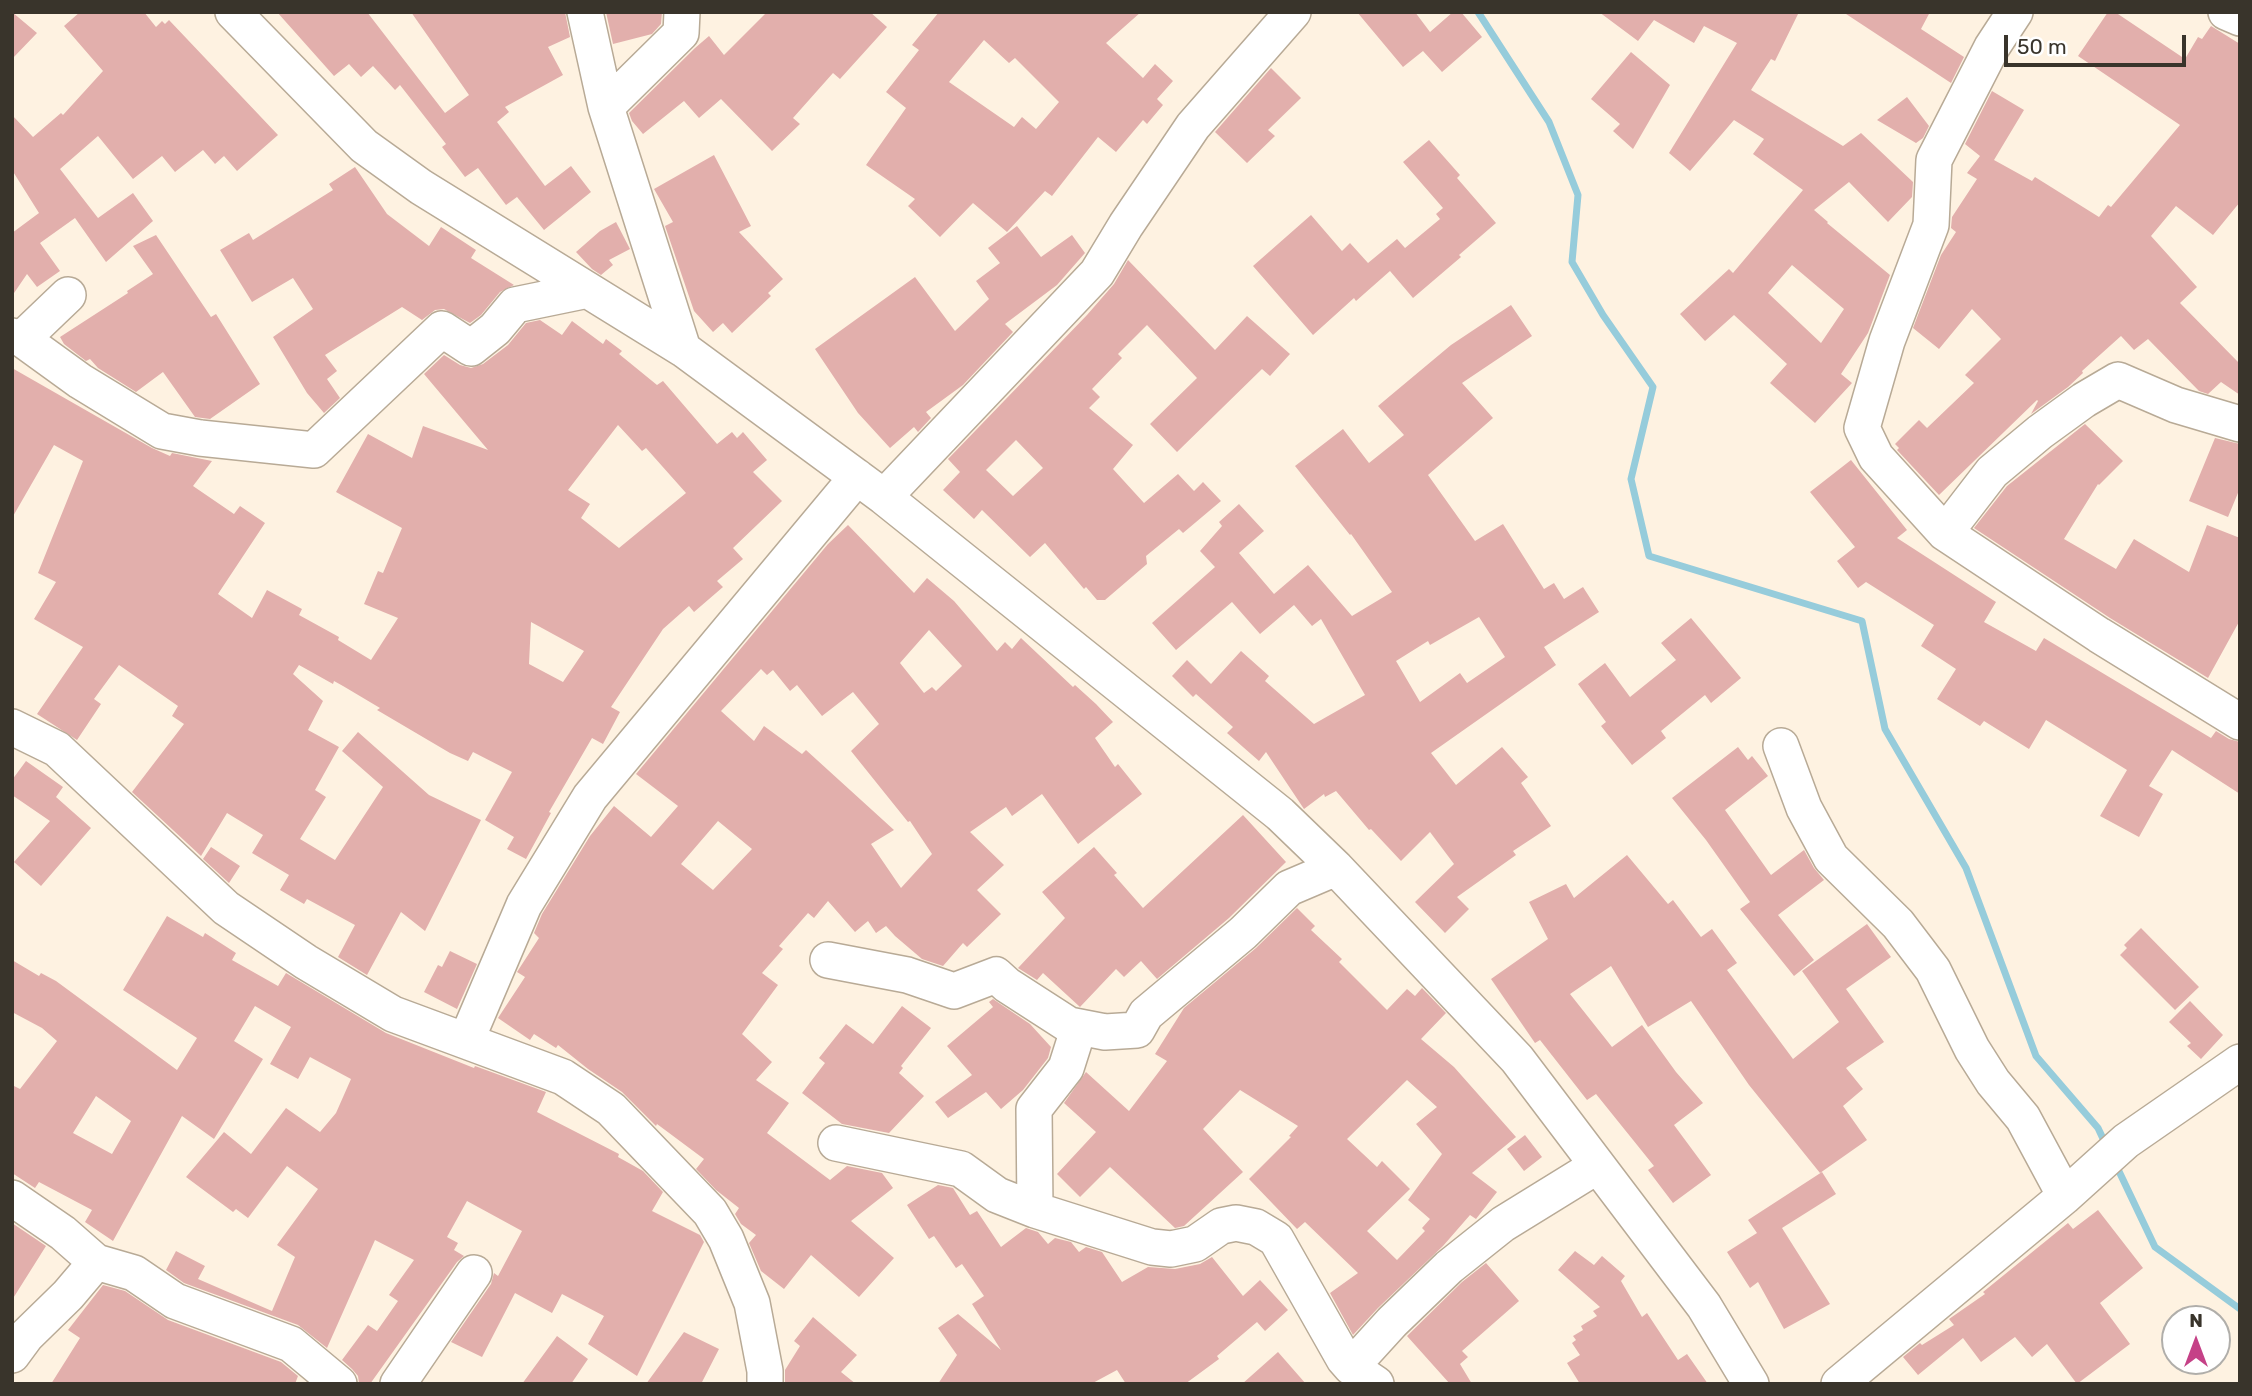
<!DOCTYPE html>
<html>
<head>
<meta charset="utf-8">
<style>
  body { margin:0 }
  #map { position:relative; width:2252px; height:1396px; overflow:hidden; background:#fef2e1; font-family:Rubik,sans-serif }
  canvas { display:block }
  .frame { position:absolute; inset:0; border:14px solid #39342b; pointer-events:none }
  .north { position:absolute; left:2161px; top:1305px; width:70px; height:70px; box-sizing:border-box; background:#fff; border:2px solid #b0aeaa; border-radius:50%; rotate:0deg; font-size:19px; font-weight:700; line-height:28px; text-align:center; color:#39342b }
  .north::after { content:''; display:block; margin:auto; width:24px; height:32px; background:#c54187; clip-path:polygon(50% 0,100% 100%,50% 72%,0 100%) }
  .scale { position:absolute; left:2004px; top:35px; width:182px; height:32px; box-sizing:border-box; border:4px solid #39342b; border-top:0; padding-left:9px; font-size:21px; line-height:24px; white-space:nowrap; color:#39342b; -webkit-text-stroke:5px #fff; paint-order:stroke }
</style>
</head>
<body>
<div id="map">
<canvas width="2252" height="1396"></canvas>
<div class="frame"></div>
<div class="north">N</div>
<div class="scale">50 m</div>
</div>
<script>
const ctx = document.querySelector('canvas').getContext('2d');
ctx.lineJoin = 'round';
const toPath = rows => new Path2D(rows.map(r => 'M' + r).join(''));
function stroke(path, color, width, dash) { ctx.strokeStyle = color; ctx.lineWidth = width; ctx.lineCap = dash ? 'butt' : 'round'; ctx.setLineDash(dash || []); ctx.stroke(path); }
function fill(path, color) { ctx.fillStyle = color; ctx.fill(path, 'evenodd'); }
stroke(toPath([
  [1478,12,1549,122,1578,195,1572,262,1603,315,1653,387,1631,479,1649,556,1862,621,1885,729,1966,868,2036,1056,2098,1128,2106,1145],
  [2116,1165,2155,1247,2240,1309]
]), '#96ccdb', 7);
fill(toPath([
  [12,12,37,33,12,59],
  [80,12,144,12,156,27,162,21,165,24,169,20,278,135,237,171,224,156,215,164,203,150,175,172,162,156,133,179,98,136,60,169,98,218,133,193,153,221,106,262,75,218,40,243,60,271,37,287,27,274,12,296,12,233,39,213,12,170,12,115,33,137,61,113,63,115,103,71,64,26],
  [277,12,367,12,445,113,469,95,411,12,565,12,570,37,548,47,563,75,505,107,509,112,497,122,545,186,571,166,591,192,544,230,517,197,506,205,478,168,465,177,442,147,446,144,400,85,395,90,373,66,361,77,349,64,334,76],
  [606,12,662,12,661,24,652,34,613,44],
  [767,12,870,12,887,27,840,79,833,73,793,118,800,124,772,151,721,99,699,118,684,101,643,134,632,121,629,113,695,48,709,36,724,55],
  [939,12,1141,12,1106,43,1143,78,1155,64,1173,81,1157,99,1163,105,1147,124,1143,120,1116,152,1098,137,1052,196,1045,191,1007,232,973,203,940,237,908,206,915,199,866,165,906,108,886,92,919,50,912,45],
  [984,40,1009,63,1015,58,1059,102,1036,129,1022,117,1014,127,949,82],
  [1357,12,1415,12,1430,32,1453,12,1461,12,1482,37,1442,72,1423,51,1403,67],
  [1599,12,1799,12,1775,61,1771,59,1751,90,1843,146,1861,133,1913,182,1912,197,1888,222,1849,182,1814,210,1828,222,1827,223,1890,275,1868,333,1841,374,1852,383,1815,423,1770,383,1787,364,1734,315,1705,341,1680,314,1729,269,1733,273,1803,190,1753,154,1764,139,1734,120,1690,171,1669,153,1737,43,1704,26,1694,43,1654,20,1638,41],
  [1792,265,1844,309,1821,343,1768,293],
  [1843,12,1930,12,1921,29,1964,57,1951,83],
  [2108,12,2115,12,2185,59,2198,37,2202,39,2211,26,2240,44,2240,202,2213,235,2176,206,2151,236,2197,287,2180,303,2240,364,2240,395,2221,382,2208,394,2199,391,2148,339,2134,350,2121,336,2082,371,2083,373,2068,387,2031,414,2038,401,2037,400,1939,495,1897,450,1899,448,1895,444,1919,420,1927,428,1974,383,1965,375,2001,339,1972,309,1939,349,1913,328,1941,255,1956,232,1951,228,1952,217,1977,179,1967,173,1980,156,1965,144,1992,91,2024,110,1994,160,2032,181,2035,177,2099,217,2108,205,2111,207,2180,125,2078,56],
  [1631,52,1670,85,1633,149,1613,131,1620,124,1591,99],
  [1271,68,1301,98,1268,130,1275,136,1247,163,1215,132],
  [1907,97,1929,126,1923,138,1916,143,1877,120],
  [1429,140,1460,175,1457,178,1496,223,1459,255,1461,257,1413,298,1390,271,1356,301,1354,298,1313,335,1253,266,1311,215,1342,251,1350,243,1368,263,1397,239,1405,248,1440,219,1436,214,1443,208,1403,162],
  [714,155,751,226,739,232,783,279,768,293,771,296,732,333,723,323,713,332,694,311,665,226,673,222,654,189],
  [355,167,387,214,429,246,441,227,476,250,471,258,514,285,500,292,481,315,470,323,444,309,435,310,422,320,402,307,325,355,337,371,327,379,340,398,324,413,307,393,273,337,313,309,293,278,252,302,220,250,249,233,253,240,333,190,329,184],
  [616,222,630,249,609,260,613,265,601,275,592,269,576,252,600,231],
  [1017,226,1041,257,1072,235,1085,253,1057,285,1005,324,1013,332,963,385,926,412,931,418,918,432,914,427,890,448,858,413,815,349,915,277,955,331,989,299,976,281,1000,263,988,248],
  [156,235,211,317,216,314,260,384,210,419,195,417,163,372,136,392,98,368,90,359,86,361,64,344,60,337,128,293,127,291,153,274,133,246],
  [1128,260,1215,350,1247,316,1290,354,1270,376,1262,369,1177,452,1150,424,1197,378,1147,325,1118,354,1122,358,1092,389,1100,397,1089,408,1133,445,1113,469,1144,503,1178,474,1194,491,1203,482,1221,501,1183,533,1179,529,1146,556,1147,564,1105,600,1097,600,1086,587,1084,589,1045,543,1030,557,982,510,974,519,943,490,960,472,948,459,1087,315,1114,284],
  [1016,440,1043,468,1013,496,986,470],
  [1511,305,1532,336,1462,383,1493,418,1428,475,1475,541,1503,524,1544,589,1554,583,1564,599,1583,587,1599,612,1544,647,1556,665,1431,753,1456,785,1502,747,1528,777,1521,783,1551,826,1513,851,1516,855,1457,897,1469,909,1445,933,1415,902,1454,864,1430,832,1401,861,1371,829,1369,830,1336,791,1325,797,1324,794,1304,809,1266,752,1259,761,1227,733,1233,727,1196,694,1193,697,1172,676,1187,660,1211,684,1241,651,1269,676,1265,681,1314,724,1365,695,1321,619,1312,626,1294,605,1260,634,1232,602,1176,650,1152,623,1215,567,1200,551,1222,526,1219,522,1239,504,1264,531,1239,553,1274,594,1308,565,1352,616,1392,592,1351,534,1350,535,1295,466,1343,429,1369,463,1404,435,1378,406,1451,345],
  [1479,617,1505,657,1467,683,1460,673,1420,702,1396,661,1428,641,1430,645],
  [540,320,562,335,572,321,603,344,606,339,622,351,619,354,657,385,663,381,717,444,732,432,737,438,743,432,767,460,753,472,782,501,733,548,743,559,717,581,723,587,694,612,689,606,663,629,611,707,620,712,603,744,592,738,549,812,551,813,526,859,507,849,514,837,485,820,512,772,473,752,468,761,450,753,377,710,380,708,343,686,334,681,333,684,299,665,293,674,323,701,308,730,339,747,315,790,326,797,300,839,335,860,383,787,342,751,358,732,429,795,481,820,425,931,401,912,367,975,338,957,355,925,307,899,304,904,280,890,289,875,252,853,263,835,227,813,201,856,132,792,184,724,172,716,178,706,119,665,94,699,101,704,77,740,37,714,83,647,34,619,56,582,38,573,83,461,54,445,12,518,12,368,152,448,170,456,172,453,212,461,193,486,234,514,240,506,265,523,218,594,252,618,267,590,302,609,299,615,339,637,338,640,371,660,398,618,364,604,378,571,383,573,402,528,336,492,368,434,412,458,423,426,488,450,424,374,444,355,460,365,471,368,483,364,508,345,526,323],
  [618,425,642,451,646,448,686,493,619,548,581,518,590,504,568,490],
  [531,622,584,651,563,682,529,664],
  [2085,424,2123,461,2099,485,2098,484,2064,539,2116,569,2134,539,2189,572,2207,525,2240,538,2240,620,2208,678,2110,618,1974,528,2007,486],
  [2215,438,2240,444,2240,488,2228,517,2189,501],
  [1851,460,1907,530,1897,538,1996,602,1984,622,2036,651,2044,638,2211,738,2216,731,2229,739,2240,742,2240,794,2172,750,2149,786,2163,794,2139,837,2100,816,2127,770,2046,720,2029,749,1984,721,1980,726,1937,699,1956,669,1921,646,1934,625,1866,582,1858,588,1837,561,1855,547,1810,492],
  [848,525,914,593,927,578,954,601,997,651,1005,642,1012,649,1021,638,1073,687,1075,685,1096,704,1113,722,1095,738,1115,767,1118,764,1142,794,1078,844,1042,794,1012,816,1006,807,970,832,1004,865,977,890,1001,914,967,947,963,943,943,966,922,959,895,936,886,926,876,933,868,921,855,932,828,901,814,918,808,913,779,946,783,949,762,973,778,985,742,1034,772,1062,756,1080,789,1103,767,1133,830,1180,847,1166,882,1173,893,1188,851,1221,894,1258,859,1297,811,1255,784,1289,761,1271,749,1243,756,1235,741,1224,735,1214,739,1208,716,1190,696,1169,704,1159,657,1124,656,1126,622,1092,588,1069,558,1045,556,1048,534,1034,530,1040,498,1018,525,977,517,972,539,938,534,933,542,914,590,836,614,806,651,837,678,806,636,774,828,544],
  [929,630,962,666,936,691,932,687,924,693,900,663],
  [761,669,767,675,773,670,790,691,797,685,822,716,853,692,879,724,851,751,908,822,910,821,932,854,901,888,871,844,894,830,806,750,802,754,764,726,754,741,721,711],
  [718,821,752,849,713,890,681,864],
  [1691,618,1741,678,1711,703,1705,695,1661,731,1666,738,1632,765,1601,726,1606,722,1578,684,1605,663,1630,697,1676,660,1661,643],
  [1738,747,1748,760,1752,756,1768,776,1725,810,1771,875,1804,850,1814,868,1824,880,1778,915,1814,960,1794,976,1740,909,1750,902,1706,840,1672,798],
  [26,761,63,787,56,797,91,828,41,886,14,862,50,821,12,795,12,780],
  [1243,815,1286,862,1229,918,1157,979,1141,961,1124,977,1116,969,1080,1007,1043,973,1037,980,1018,968,1065,918,1042,892,1094,847,1117,873,1114,875,1143,908],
  [211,847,240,866,229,883,203,859],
  [1627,855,1668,904,1673,900,1701,937,1712,929,1737,963,1727,970,1793,1059,1839,1022,1802,971,1867,924,1891,957,1846,989,1884,1042,1846,1068,1863,1089,1843,1106,1867,1140,1820,1173,1749,1085,1691,1001,1648,1027,1611,966,1570,994,1612,1047,1642,1025,1676,1072,1703,1103,1674,1125,1711,1175,1673,1203,1648,1170,1654,1166,1596,1094,1587,1100,1540,1040,1535,1043,1491,979,1548,939,1529,902,1566,884,1574,898],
  [1297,908,1315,926,1311,930,1342,959,1339,962,1387,1010,1407,989,1415,996,1422,988,1446,1013,1421,1039,1454,1067,1516,1137,1472,1173,1497,1192,1476,1219,1470,1215,1443,1246,1378,1308,1353,1335,1330,1293,1358,1273,1305,1222,1297,1229,1249,1179,1291,1137,1289,1136,1298,1126,1240,1090,1203,1129,1243,1172,1184,1226,1175,1228,1110,1167,1080,1197,1057,1174,1096,1132,1064,1103,1086,1072,1129,1111,1167,1061,1155,1054,1184,1008,1256,948],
  [1407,1080,1437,1107,1416,1124,1442,1154,1408,1200,1430,1219,1422,1228,1425,1231,1397,1260,1367,1231,1410,1189,1382,1161,1377,1167,1347,1139],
  [167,916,203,937,205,933,236,953,232,960,278,986,286,973,386,1033,474,1068,475,1066,546,1092,537,1112,619,1154,618,1157,643,1171,663,1192,652,1211,700,1235,704,1242,637,1376,588,1344,604,1316,562,1294,552,1313,515,1293,482,1357,451,1342,491,1284,494,1273,498,1276,522,1231,467,1201,447,1237,458,1243,454,1250,464,1256,457,1262,370,1384,359,1383,358,1376,352,1369,342,1360,368,1325,377,1331,398,1301,389,1295,414,1260,375,1240,327,1348,298,1325,184,1283,166,1270,176,1251,205,1266,198,1279,272,1311,295,1257,277,1245,318,1189,287,1166,248,1218,236,1209,233,1212,186,1177,224,1132,251,1154,286,1108,320,1132,336,1113,351,1079,310,1057,298,1079,270,1064,291,1027,255,1006,234,1041,263,1059,214,1139,182,1116,113,1241,85,1222,92,1210,39,1182,35,1188,12,1173,12,1085,20,1089,57,1041,42,1028,12,1012,12,960,39,976,41,973,56,981,177,1070,197,1038,123,990],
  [96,1096,131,1121,112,1154,73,1133],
  [2141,928,2199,987,2175,1010,2120,955,2127,948,2124,945],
  [450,951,477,964,457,1009,424,992,438,965,442,967],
  [993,999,1030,1024,1051,1047,1048,1058,1023,1090,1001,1109,986,1092,948,1118,935,1102,972,1075,947,1046,993,1007,989,1002],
  [2190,1001,2223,1035,2201,1059,2187,1046,2191,1043,2169,1022],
  [902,1006,931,1028,901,1066,903,1068,899,1073,924,1096,889,1133,842,1124,802,1093,825,1063,819,1058,846,1024,873,1044],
  [1525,1135,1542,1157,1524,1171,1507,1149],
  [1822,1172,1836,1194,1782,1228,1830,1304,1784,1329,1758,1282,1750,1288,1727,1252,1757,1233,1748,1220],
  [938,1185,953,1188,970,1215,977,1211,1001,1247,1026,1228,1038,1232,1048,1244,1055,1238,1071,1242,1079,1252,1086,1247,1102,1252,1122,1282,1148,1267,1175,1269,1200,1264,1212,1257,1243,1296,1260,1280,1288,1310,1265,1331,1257,1322,1217,1356,1219,1359,1185,1384,1126,1384,1117,1370,1091,1384,938,1384,957,1355,938,1328,958,1314,1001,1350,972,1304,984,1296,962,1264,956,1268,934,1236,929,1239,907,1205],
  [2098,1210,2143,1268,2100,1303,2130,1344,2077,1384,2047,1344,2032,1357,2015,1337,1981,1362,1963,1338,1918,1375,1903,1357,1920,1343,1922,1345,1954,1325,1949,1319,1985,1294,1983,1292,2068,1223,2073,1229],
  [12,1223,46,1246,12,1300],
  [1575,1251,1594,1265,1602,1256,1625,1276,1621,1281,1642,1317,1647,1313,1678,1360,1687,1354,1708,1384,1580,1384,1567,1363,1580,1355,1572,1343,1576,1340,1573,1336,1583,1330,1581,1326,1597,1316,1593,1311,1600,1307,1558,1270],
  [1486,1263,1519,1301,1462,1351,1468,1357,1460,1364,1472,1384,1450,1384,1407,1336,1462,1282],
  [103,1285,125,1291,168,1320,281,1362,298,1376,295,1384,51,1384,80,1338,68,1330],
  [813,1317,857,1355,841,1372,856,1384,785,1384,785,1370,800,1346,794,1341],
  [684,1332,719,1349,701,1384,646,1384],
  [557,1336,588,1359,571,1384,522,1384],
  [1278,1352,1306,1384,1242,1384]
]), '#e2afac');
const minor = toPath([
  [233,12,364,146,421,187,683,349,884,497,1280,814,1336,868,1517,1059,1704,1306,1751,1384],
  [585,12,606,107,683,349],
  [2015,12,1992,47,1934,160,1931,225,1887,341,1862,428,1876,457,1945,533,2099,635,2240,722],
  [2226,12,2240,18],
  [606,107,681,33,682,12],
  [12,336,22,339,80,381,162,431,200,438,314,450,442,329,471,348,495,329,515,305,588,290],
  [22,339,68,295],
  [884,497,1097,273,1126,225,1193,126,1293,12],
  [1945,533,1992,472,2040,432,2084,400,2118,380,2176,405,2240,424],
  [12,727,57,749,226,908,306,962,393,1014,563,1077,611,1109,710,1212,726,1239,752,1303,765,1371,765,1384],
  [1781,746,1804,808,1831,858,1898,924,1933,970,1972,1049,1993,1082,2023,1118,2065,1196],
  [828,960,907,975,954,991,996,975,1007,985,1069,1025,1105,1032,1137,1030,1146,1014,1243,933,1289,888,1336,868],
  [466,1041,524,905,590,797,857,477],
  [836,1143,961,1169,997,1195,1035,1210,1152,1247,1171,1249,1195,1244,1221,1226,1236,1223,1256,1227,1276,1239,1344,1359,1351,1367,1376,1384],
  [12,1198,63,1233,96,1262,134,1273,175,1301,291,1344,339,1384],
  [1035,1210,1034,1109,1066,1068,1079,1027],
  [12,1355,26,1336,68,1295,96,1262],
  [1351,1367,1392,1322,1449,1267,1503,1224,1597,1166],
  [398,1384,474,1273],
  [1839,1384,2065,1196,2126,1141,2240,1062]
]);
stroke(minor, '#b8aa96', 38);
stroke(minor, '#fff', 35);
</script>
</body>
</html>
